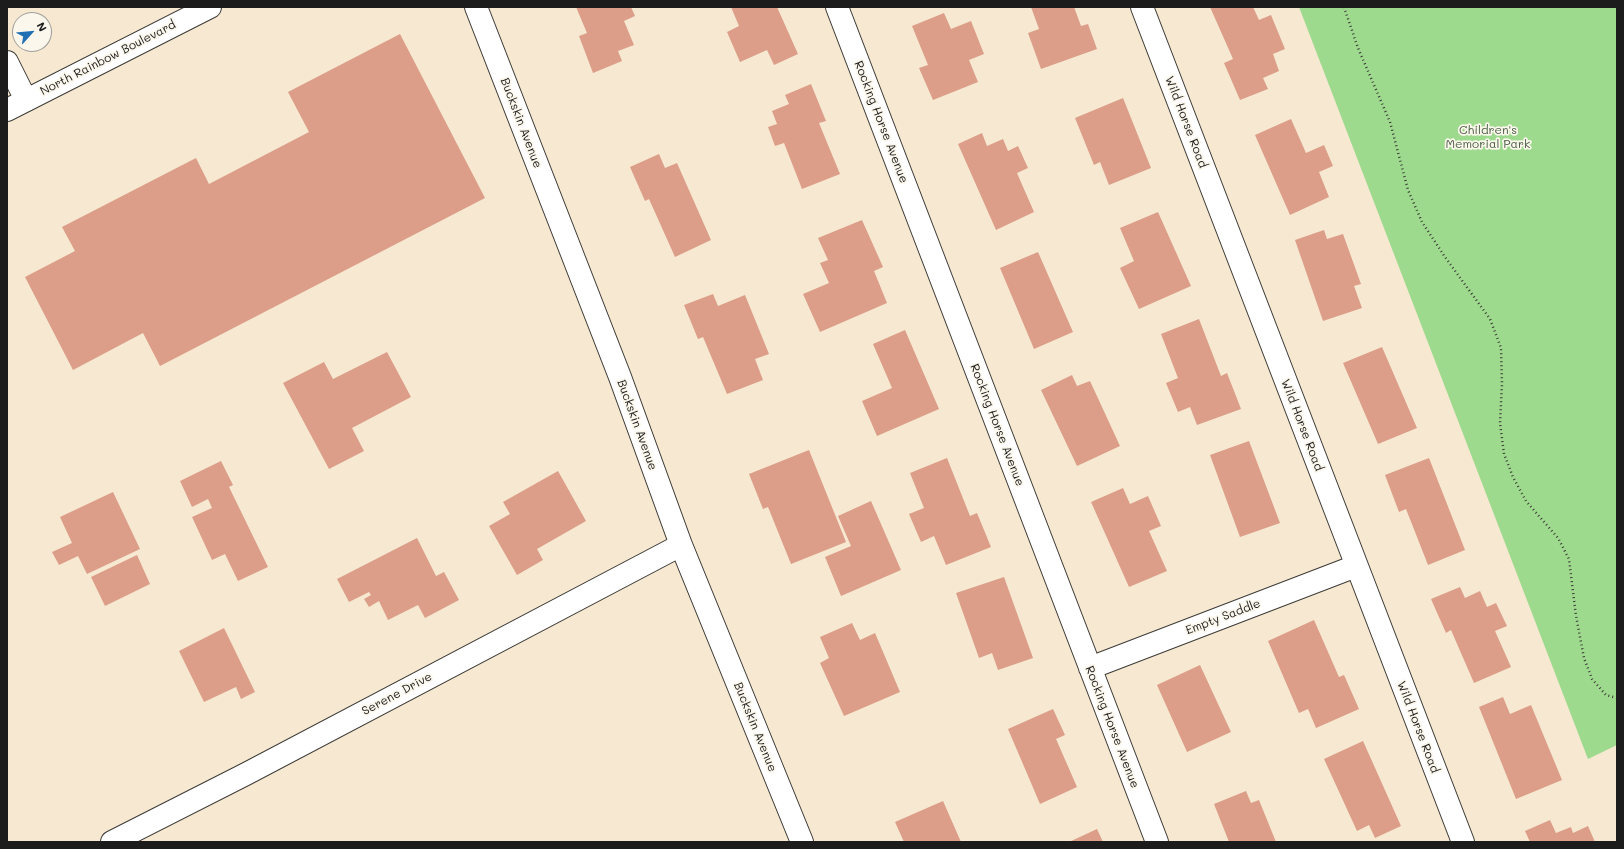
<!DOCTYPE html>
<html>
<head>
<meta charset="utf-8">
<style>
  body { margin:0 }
  #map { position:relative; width:1624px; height:849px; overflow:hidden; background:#f6e8d1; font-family:Mali,sans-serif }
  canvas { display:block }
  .frame { position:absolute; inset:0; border:8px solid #1c1c1c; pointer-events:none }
  .north { position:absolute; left:12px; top:12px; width:40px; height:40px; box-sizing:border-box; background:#fbf7ec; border:1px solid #a29f99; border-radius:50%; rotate:63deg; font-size:11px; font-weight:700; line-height:16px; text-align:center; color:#1c1c1c }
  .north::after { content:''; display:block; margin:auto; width:14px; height:18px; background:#1f6fb2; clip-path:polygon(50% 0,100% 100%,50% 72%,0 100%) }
</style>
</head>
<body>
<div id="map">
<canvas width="1624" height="849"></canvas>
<div class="frame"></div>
<div class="north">N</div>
</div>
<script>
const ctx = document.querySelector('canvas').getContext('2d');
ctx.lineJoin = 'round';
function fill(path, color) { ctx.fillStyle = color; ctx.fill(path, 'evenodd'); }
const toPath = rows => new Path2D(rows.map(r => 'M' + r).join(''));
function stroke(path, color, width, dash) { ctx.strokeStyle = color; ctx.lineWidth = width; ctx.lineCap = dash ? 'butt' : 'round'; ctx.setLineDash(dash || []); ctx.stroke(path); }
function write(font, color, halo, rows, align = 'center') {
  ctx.font = font + ' Mali,sans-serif'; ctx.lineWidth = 3.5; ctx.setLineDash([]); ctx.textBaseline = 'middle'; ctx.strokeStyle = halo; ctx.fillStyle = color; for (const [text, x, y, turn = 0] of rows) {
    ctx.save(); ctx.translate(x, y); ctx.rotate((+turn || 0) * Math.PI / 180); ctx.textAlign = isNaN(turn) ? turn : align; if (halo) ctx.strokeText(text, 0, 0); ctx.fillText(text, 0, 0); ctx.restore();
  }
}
fill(toPath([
  [1299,7,1617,7,1617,745,1588,759]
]), '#9dda8e');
fill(toPath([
  [576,7,631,7,635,16,624,21,634,45,618,51,622,61,593,73,579,36,587,33],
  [731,7,777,7,798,54,774,65,767,50,740,62,727,32,739,26],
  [1031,7,1074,7,1081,26,1088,24,1097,49,1041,69,1028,33,1039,29],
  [1210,7,1253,7,1259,20,1271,15,1285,49,1273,54,1279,71,1263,78,1268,89,1240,100,1224,63,1233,59],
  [944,13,951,29,971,21,984,54,969,60,978,82,933,100,919,68,928,65,912,26],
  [400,34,485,198,160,366,143,333,73,370,25,277,75,251,62,227,196,158,209,184,309,132,288,92],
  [811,84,826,121,819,123,840,174,802,189,784,143,775,146,768,127,777,124,772,111,789,104,785,95],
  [1123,98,1151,168,1109,185,1100,162,1094,165,1075,118],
  [1291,119,1306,153,1324,145,1333,166,1319,172,1329,197,1290,215,1255,135],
  [982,133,987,146,1003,139,1008,151,1018,146,1028,168,1017,173,1034,212,996,230,958,144],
  [659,154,665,168,677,163,711,240,675,257,649,199,645,201,630,167],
  [1158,212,1191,286,1139,309,1120,268,1134,261,1120,228],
  [862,220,883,267,874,271,887,303,820,332,803,294,829,283,820,263,828,260,818,238],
  [1324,230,1327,239,1343,234,1361,284,1354,286,1362,308,1323,321,1295,240],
  [1038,252,1073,332,1034,349,1000,268],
  [713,294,718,306,745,295,769,354,755,359,763,380,727,394,703,337,698,339,684,305],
  [1199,319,1221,376,1227,373,1241,409,1197,425,1190,407,1178,412,1166,383,1178,378,1161,334],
  [905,330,939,409,877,436,862,401,892,388,873,344],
  [1382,347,1417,428,1378,444,1343,363],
  [387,352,411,397,352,428,364,451,329,469,283,383,324,362,333,379],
  [1072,375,1077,386,1090,381,1120,446,1077,466,1041,390],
  [1249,441,1280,523,1240,537,1210,455],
  [809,450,846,542,791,564,768,507,763,509,749,474],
  [947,458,970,516,977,513,991,547,946,565,934,536,921,542,909,514,924,508,910,473],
  [1429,458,1465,550,1428,565,1406,509,1399,512,1385,475],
  [221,461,233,485,229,487,268,567,238,581,225,554,212,560,192,517,212,508,208,499,192,507,180,481],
  [558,471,586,521,537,549,543,560,517,575,489,526,510,514,503,502],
  [1123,488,1130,504,1148,496,1161,526,1149,531,1167,571,1129,587,1091,502],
  [113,492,140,549,87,574,78,556,59,565,52,552,72,543,60,517],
  [871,501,901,570,841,596,825,557,851,546,838,516],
  [417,538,436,576,444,572,459,600,425,618,418,605,388,620,379,601,369,607,364,599,371,595,369,592,349,602,337,579],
  [137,555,150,584,105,606,91,577],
  [1004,577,1033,658,998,670,992,653,979,658,956,593],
  [1460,587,1465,598,1480,591,1487,607,1496,603,1507,626,1495,631,1511,667,1474,683,1451,630,1446,633,1431,599],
  [1314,620,1339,677,1344,675,1359,709,1316,728,1308,709,1299,713,1268,641],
  [852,623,860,640,875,633,900,692,844,716,820,663,829,658,820,637],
  [224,628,255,692,241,699,236,687,204,702,179,651],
  [1200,665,1231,732,1187,752,1157,685],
  [1503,697,1510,714,1531,705,1562,780,1516,799,1479,707],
  [1053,709,1065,735,1056,739,1077,787,1040,804,1008,729],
  [1363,741,1401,826,1375,838,1369,825,1357,831,1324,759],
  [1246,791,1251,803,1259,800,1276,842,1229,842,1214,804],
  [943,801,961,842,904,842,895,822],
  [1550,820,1556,833,1571,827,1573,833,1588,826,1595,842,1530,842,1525,831],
  [1097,829,1103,842,1069,842]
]), '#dc9e88');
const minor = toPath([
  [476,7,620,377,681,545,802,842],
  [837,7,1157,842],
  [1142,7,1463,842],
  [7,62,26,100],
  [1090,668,1356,566],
  [112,842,246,774,681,545]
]);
const major = toPath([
  [7,110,210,7]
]);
stroke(minor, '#3d3b37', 24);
stroke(major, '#3d3b37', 24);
stroke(toPath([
  [1344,7,1358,48,1390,122,1408,190,1422,222,1445,257,1490,319,1501,348,1502,384,1500,423,1504,454,1513,477,1526,501,1558,538,1569,559,1576,616,1584,658,1592,679,1606,695,1617,698]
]), '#3d3b37', 2.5, [1, 3]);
stroke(minor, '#fff', 22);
stroke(major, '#fff', 22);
write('12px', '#1c1c1c', '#fbf7ec', [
  ["North Rainbow Boulevard",108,58,-27],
  ["Rocking Horse Avenue",881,122,69],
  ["Wild Horse Road",1186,122,69],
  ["Buckskin Avenue",521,123,69],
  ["Buckskin Avenue",637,425,70],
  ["Rocking Horse Avenue",997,425,69],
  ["Wild Horse Road",1302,425,69],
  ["Empty Saddle",1223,617,-21],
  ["Serene Drive",397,694,-28],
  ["Buckskin Avenue",755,727,68],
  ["Rocking Horse Avenue",1112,727,69],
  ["Wild Horse Road",1418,727,69]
]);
write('12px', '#495e44', '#fbf7ec', [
  ["Children's",1488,130],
  ["Memorial Park",1488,144]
]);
</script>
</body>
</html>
